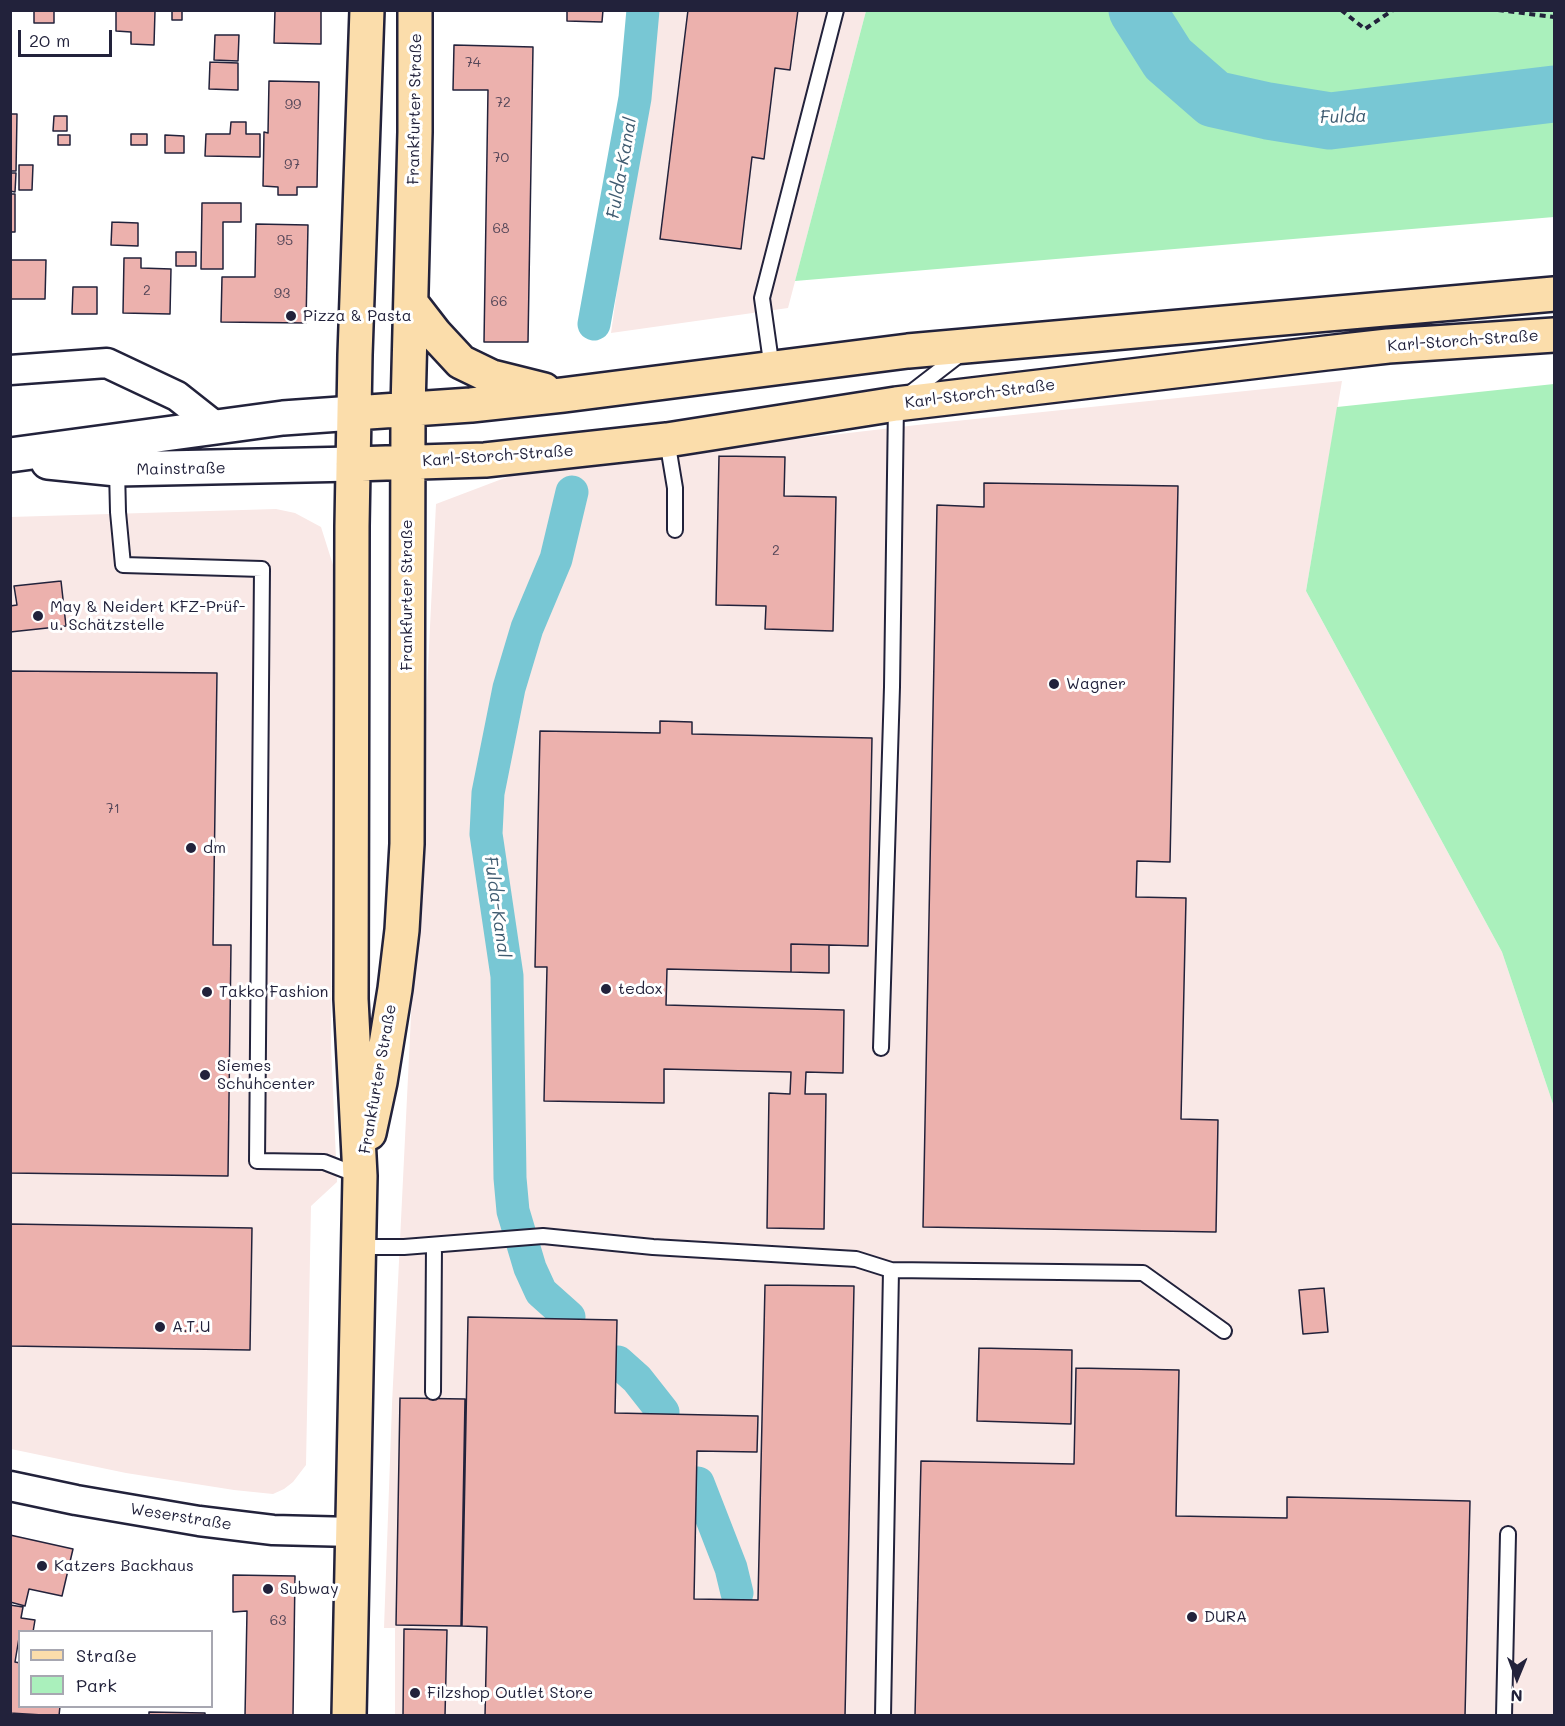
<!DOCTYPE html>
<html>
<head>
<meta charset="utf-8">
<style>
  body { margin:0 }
  #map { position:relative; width:1565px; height:1726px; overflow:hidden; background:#fff; font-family:Mali,sans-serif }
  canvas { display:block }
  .frame { position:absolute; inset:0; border:12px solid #22223b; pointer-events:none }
  .legend { position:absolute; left:18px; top:1630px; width:195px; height:78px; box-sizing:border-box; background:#fff; border:2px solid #a7a7b1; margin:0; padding:8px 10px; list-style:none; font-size:18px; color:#22223b }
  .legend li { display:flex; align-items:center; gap:12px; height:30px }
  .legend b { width:30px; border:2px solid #a7a7b1 }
  .north { position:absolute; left:1487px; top:1648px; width:60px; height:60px; -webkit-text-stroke:4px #fff; paint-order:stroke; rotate:181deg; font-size:16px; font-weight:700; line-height:24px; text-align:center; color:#22223b }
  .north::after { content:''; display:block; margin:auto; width:21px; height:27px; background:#22223b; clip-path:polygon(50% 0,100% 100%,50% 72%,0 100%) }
  .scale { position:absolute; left:18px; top:30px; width:94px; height:27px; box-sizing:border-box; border:3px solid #22223b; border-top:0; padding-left:8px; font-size:18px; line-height:21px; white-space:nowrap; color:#22223b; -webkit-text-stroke:4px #fff; paint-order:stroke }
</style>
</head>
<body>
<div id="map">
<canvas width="1565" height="1726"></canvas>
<div class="frame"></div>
<ul class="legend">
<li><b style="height:8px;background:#fbddab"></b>Straße</li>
<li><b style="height:16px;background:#aaf0bc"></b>Park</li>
</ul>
<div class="north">N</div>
<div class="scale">20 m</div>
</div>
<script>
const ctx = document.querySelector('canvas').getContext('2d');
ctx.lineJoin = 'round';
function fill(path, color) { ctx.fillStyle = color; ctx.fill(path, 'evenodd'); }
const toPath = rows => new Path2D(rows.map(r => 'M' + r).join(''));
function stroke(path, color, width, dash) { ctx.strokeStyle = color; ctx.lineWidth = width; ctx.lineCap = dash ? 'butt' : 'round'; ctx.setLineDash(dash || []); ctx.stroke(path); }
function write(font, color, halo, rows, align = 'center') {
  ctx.font = font + ' Mali,sans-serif'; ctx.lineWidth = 6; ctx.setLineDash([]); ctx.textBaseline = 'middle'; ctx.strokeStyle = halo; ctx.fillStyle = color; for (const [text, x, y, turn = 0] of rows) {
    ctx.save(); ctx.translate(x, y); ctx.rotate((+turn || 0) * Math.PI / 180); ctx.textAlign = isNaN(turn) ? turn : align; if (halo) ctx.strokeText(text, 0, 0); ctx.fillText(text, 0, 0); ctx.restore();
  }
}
fill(toPath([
  [656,11,866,11,788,308,611,333],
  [1342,381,1306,591,1502,952,1554,1107,1554,1715,395,1715,395,1628,384,1628,392,1404,436,504,523,471,917,425],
  [276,509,295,513,321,527,333,565,331,1046,337,1182,311,1206,306,1465,293,1482,284,1489,273,1494,234,1490,126,1473,11,1449,10,517]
]), '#f9e8e6');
fill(toPath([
  [866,11,1554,11,1554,217,795,281],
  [1554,384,1554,1107,1502,952,1306,591,1337,407]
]), '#aaf0bc');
stroke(toPath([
  [594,324,635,98,643,10],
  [569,1317,541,1292,530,1268,513,1211,510,1178,507,976,486,834,488,793,509,688,527,628,556,559,572,492],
  [618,1362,637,1379,663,1412],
  [698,1483,731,1568,737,1593]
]), '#78c7d4', 33);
stroke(toPath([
  [1137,10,1168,59,1214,99,1268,111,1330,121,1554,94]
]), '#78c7d4', 57);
const building = toPath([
  [34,10,54,10,54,23,34,23,34,10],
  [172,10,182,10,182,20,172,20,172,10],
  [275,10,321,10,321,44,274,43,275,10],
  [567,10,603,10,602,22,567,21,567,10],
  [688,10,798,10,790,70,775,68,764,159,752,157,741,249,660,239,688,10],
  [116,11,155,11,154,45,131,44,131,32,116,31,116,11],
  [215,35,239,35,238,61,214,60,215,35],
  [454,45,533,47,528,342,484,342,488,90,453,90,454,45],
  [210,62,238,63,238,90,209,89,210,62],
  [269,81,319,82,317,187,297,187,297,195,278,195,278,187,263,186,264,132,268,133,269,81],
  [10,114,17,114,16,171,10,171,10,114],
  [54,116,67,116,67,131,53,131,54,116],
  [231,122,246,122,246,134,260,134,260,157,205,156,206,134,230,134,231,122],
  [131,134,147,134,147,145,131,145,131,134],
  [58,135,70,135,70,145,58,145,58,135],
  [165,135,184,136,184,153,165,153,165,135],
  [19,165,33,165,32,190,19,190,19,165],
  [10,173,16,173,15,192,10,191,10,173],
  [10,194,15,194,15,232,10,232,10,194],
  [202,203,241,203,241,222,223,222,223,269,201,269,202,203],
  [112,222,138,223,138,246,111,245,112,222],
  [256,224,308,225,306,323,221,322,222,277,255,277,256,224],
  [176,252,196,252,196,266,176,266,176,252],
  [124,258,141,258,141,268,171,269,170,314,123,313,124,258],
  [10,260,46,260,45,299,10,299,10,260],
  [73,287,97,287,97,314,72,314,73,287],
  [719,456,785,457,784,496,836,497,833,631,765,629,766,606,716,605,719,456],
  [984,483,1178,486,1170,862,1137,861,1136,897,1186,898,1181,1119,1218,1120,1216,1232,923,1227,937,505,984,507,984,483],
  [61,581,66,626,10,632,10,606,17,605,14,586,61,581],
  [10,671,217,673,213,945,231,945,228,1176,10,1173,10,671],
  [660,721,692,722,692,734,872,738,868,946,791,944,791,972,667,969,666,1005,844,1010,843,1073,806,1072,805,1094,826,1094,824,1229,767,1228,769,1093,790,1094,791,1072,664,1069,664,1103,544,1101,547,967,535,967,540,731,660,733,660,721],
  [791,944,829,945,829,973,791,972,791,944],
  [11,1224,252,1228,250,1350,10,1346,11,1224],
  [765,1285,854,1286,845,1716,485,1716,487,1627,462,1626,468,1317,617,1320,615,1413,758,1416,757,1452,697,1451,694,1599,758,1600,765,1285],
  [1324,1288,1328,1332,1303,1334,1299,1290,1324,1288],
  [979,1348,1072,1350,1071,1424,977,1421,979,1348],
  [1076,1368,1179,1370,1176,1516,1287,1518,1287,1497,1470,1501,1465,1716,915,1716,921,1461,1074,1464,1076,1368],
  [400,1398,465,1399,461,1626,396,1625,400,1398],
  [10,1535,73,1549,62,1596,29,1589,25,1606,10,1602,10,1535],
  [233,1575,295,1576,293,1716,245,1716,247,1611,233,1612,233,1575],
  [10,1605,23,1607,21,1618,35,1620,33,1632,20,1632,15,1662,20,1663,20,1706,60,1706,59,1716,10,1713,10,1605],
  [404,1629,447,1630,445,1716,403,1716,404,1629],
  [149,1712,205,1713,205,1716,149,1716,149,1712]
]);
fill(building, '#ecb1ad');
stroke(building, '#22223b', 1.5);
const lane = toPath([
  [772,369,762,298,836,10],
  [667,440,675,488,675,530],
  [117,469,118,512,123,565,262,569,257,1161,324,1162,360,1176],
  [881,1048,892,687,896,404,962,353],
  [359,1247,404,1247,543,1236,653,1247,856,1259,891,1270,1143,1273,1224,1331],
  [433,1392,434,1245],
  [883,1716,891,1270],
  [1504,1716,1508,1534]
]);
const street = toPath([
  [10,370,107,363,177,396,215,426],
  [10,1486,76,1500,199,1521,273,1530,353,1532]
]);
const secondary = toPath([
  [10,455,283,418,354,413],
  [48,462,117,469,353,464]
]);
const primary = toPath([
  [411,303,435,334,461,362,492,377,544,390],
  [354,413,471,405,563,395,908,351,1554,294],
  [353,464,485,460,667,440,896,404,1326,353,1388,346,1554,335],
  [369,1133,380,1082,395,989,402,930,407,844,408,409,415,132,415,10],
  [349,1716,360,1176,351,999,352,526,355,355,367,10]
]);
stroke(lane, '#22223b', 18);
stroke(street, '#22223b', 33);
stroke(secondary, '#22223b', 38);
stroke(primary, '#22223b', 38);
stroke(toPath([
  [1341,10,1365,29,1393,10],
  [1498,10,1554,17]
]), '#22223b', 4, [6, 4.5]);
stroke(lane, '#fff', 14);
stroke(street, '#fff', 28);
stroke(secondary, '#fff', 33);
stroke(primary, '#fbddab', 33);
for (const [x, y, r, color] of [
  [291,316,6,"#22223b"],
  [38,616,6,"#22223b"],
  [1054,684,6,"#22223b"],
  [191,848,6,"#22223b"],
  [606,989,6,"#22223b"],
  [207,992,6,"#22223b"],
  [205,1075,6,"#22223b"],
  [160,1327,6,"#22223b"],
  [42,1566,6,"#22223b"],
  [268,1589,6,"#22223b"],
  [1192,1617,6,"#22223b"],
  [415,1693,6,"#22223b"]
]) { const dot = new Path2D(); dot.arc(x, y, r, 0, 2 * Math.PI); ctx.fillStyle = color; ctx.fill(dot); stroke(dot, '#fff', 2); }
write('14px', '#544658', null, [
  ["74",473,63],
  ["72",503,103],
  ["99",293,105],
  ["70",501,158],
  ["97",292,165],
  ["68",501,229],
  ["95",285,241],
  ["2",147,291],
  ["93",282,294],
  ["66",499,302],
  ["2",776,551],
  ["71",113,809],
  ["63",278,1621]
]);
write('16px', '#22223b', '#fff', [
  ["Frankfurter Straße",415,109,-89],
  ["Karl-Storch-Straße",1463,341,-4],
  ["Karl-Storch-Straße",980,394,-7],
  ["Karl-Storch-Straße",498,456,-4],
  ["Mainstraße",181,469,-1],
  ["Frankfurter Straße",407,595,-90],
  ["Frankfurter Straße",378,1079,-80],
  ["Weserstraße",181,1517,9]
]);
write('16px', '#22223b', '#fff', [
  ["Pizza & Pasta",303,316],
  ["May & Neidert KFZ-Prüf-",50,607],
  ["u. Schätzstelle",50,625],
  ["Wagner",1066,684],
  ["dm",203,848],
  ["tedox",618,989],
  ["Takko Fashion",219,992],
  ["Siemes",217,1066],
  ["Schuhcenter",217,1084],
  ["A.T.U",172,1327],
  ["Katzers Backhaus",54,1566],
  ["Subway",280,1589],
  ["DURA",1204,1617],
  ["Filzshop Outlet Store",427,1693]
], 'left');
write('italic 18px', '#405c71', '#fff', [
  ["Fulda",1343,117,-2],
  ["Fulda-Kanal",622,168,-80],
  ["Fulda-Kanal",497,907,82]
]);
</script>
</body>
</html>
